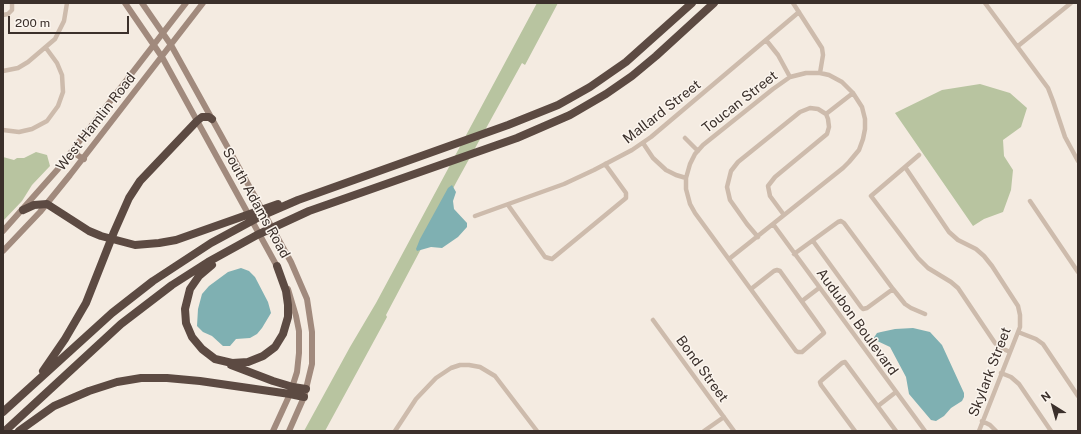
<!DOCTYPE html>
<html>
<head>
<meta charset="utf-8">
<style>
  body { margin:0 }
  #map { position:relative; width:1081px; height:434px; overflow:hidden; background:#f4ebe1; font-family:"Public Sans",sans-serif }
  canvas { display:block }
  .frame { position:absolute; inset:0; border:4px solid #3b302b; pointer-events:none }
  .north { position:absolute; left:1033px; top:386px; width:40px; height:40px; -webkit-text-stroke:3px #fbf5ee; paint-order:stroke; rotate:323deg; font-size:11px; font-weight:700; line-height:16px; text-align:center; color:#3b302b }
  .north::after { content:''; display:block; margin:auto; width:14px; height:18px; background:#3b302b; clip-path:polygon(50% 0,100% 100%,50% 72%,0 100%) }
  .scale { position:absolute; left:8px; top:16px; width:121px; height:18px; box-sizing:border-box; border:2px solid #3b302b; border-top:0; padding-left:5px; font-size:12px; line-height:14px; white-space:nowrap; color:#3b302b; -webkit-text-stroke:3px #fbf5ee; paint-order:stroke }
</style>
</head>
<body>
<div id="map">
<canvas width="1081" height="434"></canvas>
<div class="frame"></div>
<div class="north">N</div>
<div class="scale">200 m</div>
</div>
<script>
const ctx = document.querySelector('canvas').getContext('2d');
ctx.lineJoin = 'round';
function fill(path, color) { ctx.fillStyle = color; ctx.fill(path, 'evenodd'); }
const toPath = rows => new Path2D(rows.map(r => 'M' + r).join(''));
function stroke(path, color, width, dash) { ctx.strokeStyle = color; ctx.lineWidth = width; ctx.lineCap = dash ? 'butt' : 'round'; ctx.setLineDash(dash || []); ctx.stroke(path); }
function write(font, color, halo, rows, align = 'center') {
  ctx.font = font + ' "Public Sans",sans-serif'; ctx.lineWidth = 3; ctx.setLineDash([]); ctx.textBaseline = 'middle'; ctx.strokeStyle = halo; ctx.fillStyle = color; for (const [text, x, y, turn = 0] of rows) {
    ctx.save(); ctx.translate(x, y); ctx.rotate((+turn || 0) * Math.PI / 180); ctx.textAlign = isNaN(turn) ? turn : align; if (halo) ctx.strokeText(text, 0, 0); ctx.fillText(text, 0, 0); ctx.restore();
  }
}
fill(toPath([
  [537,3,558,3,525,65,522,63,457,181,386,315,387,317,325,431,304,431,350,347,376,303],
  [980,84,1010,93,1027,108,1021,127,1003,140,1004,156,1013,170,1011,190,1003,212,984,219,973,226,895,113,942,90],
  [36,152,47,155,50,166,32,185,22,201,3,221,3,157,14,160,17,158,24,158]
]), '#b8c4a0');
fill(toPath([
  [452,185,456,192,453,201,454,209,467,223,467,227,458,237,442,248,431,247,417,251,416,249,420,239,448,188],
  [241,268,249,271,255,277,268,302,271,313,262,328,257,334,250,338,236,339,230,346,223,346,212,336,203,332,197,326,198,309,202,294,209,286,228,272],
  [913,328,930,332,942,345,964,393,964,397,962,401,951,408,944,416,936,421,931,420,909,394,906,377,890,347,873,339,877,333,881,332,895,329]
]), '#7fb0b2');
stroke(toPath([
  [793,3,822,48,823,55,820,73],
  [985,3,1048,88,1053,101,1065,137,1078,161],
  [3,15,8,14,12,10,12,3],
  [766,40,778,55,790,77],
  [1018,46,1071,3],
  [3,71,18,68,28,62,55,39,64,21,67,3],
  [826,114,853,93],
  [3,130,19,132,32,129,47,121,58,106,63,92,62,75,57,63,46,48],
  [685,138,698,151],
  [643,143,653,158,666,170,676,175,686,178],
  [919,155,871,196,918,258,928,268,951,282,958,288,995,343,999,347,1010,352],
  [905,167,949,232,958,240,976,249,984,256,992,266,1018,306,1020,315,1020,327,979,431],
  [1030,201,1078,272],
  [508,205,545,257,552,259,626,198,626,193,605,164],
  [475,216,564,184,594,170,632,150,651,137,799,12],
  [773,224,925,431],
  [758,237,747,224,730,200,727,187,731,171,738,162,800,112,810,108,818,109,826,114,828,119,829,127,827,134,775,177,768,186,770,196,784,215],
  [813,241,861,307,863,309,867,308,893,289],
  [794,254,838,222,841,221,844,223,893,289,905,304,911,308,925,314],
  [729,259,843,168,849,162,859,150,863,139,865,129,865,119,862,107,853,93,842,82,829,75,820,73,806,73,790,77,773,89,703,145,695,154,690,164,686,178,686,189,690,204,695,213,796,351,798,352,802,352,824,333,823,331,780,271,777,270,774,271,751,289],
  [802,301,819,288],
  [653,320,734,431],
  [1018,332,1036,339,1043,344,1078,396],
  [1001,373,1011,377,1019,384,1051,431],
  [878,406,896,392],
  [982,421,990,425,996,431],
  [395,431,416,399,436,378,451,368,460,365,469,365,480,367,495,376,537,431],
  [704,431,724,417],
  [855,431,821,385,820,382,822,380,842,363,845,362,896,431]
]), '#cdbbac', 4.5);
stroke(toPath([
  [125,3,162,57,279,270],
  [142,3,171,45,212,119,291,262,307,299,312,332,312,364,304,397,289,431],
  [76,145,77,155,84,159],
  [3,231,58,169,186,3],
  [3,251,40,212,70,175,203,3],
  [273,431,290,394,297,372,299,353,299,331,296,316,288,289]
]), '#a18a7d', 6);
stroke(toPath([
  [23,210,34,205,47,204,89,231,101,236,135,245,159,243,176,240,278,204],
  [212,265,199,276,190,289,185,309,186,323,192,337,202,349,215,359,232,363,248,362,263,356,275,347,283,334,288,317,288,305,286,291,277,266],
  [231,365,273,381,293,387,306,389],
  [43,371,65,339,86,303,114,232,129,198,140,181,197,121,202,117,209,117,212,119],
  [3,412,112,313,153,281,211,243,261,216,298,200,508,125,558,105,590,87,626,62,692,3],
  [5,431,121,324,172,285,208,262,257,235,309,211,517,138,570,115,606,94,632,76,656,56,714,3],
  [19,431,54,406,89,391,117,382,141,378,167,378,200,381,290,394,304,397]
]), '#5c4a42', 8);
write('14px', '#3b302b', '#fbf5ee', [
  ["Toucan Street",740,102,-38],
  ["Mallard Street",662,112,-38],
  ["West Hamlin Road",96,122,-52],
  ["South Adams Road",256,203,61],
  ["Audubon Boulevard",857,322,54],
  ["Bond Street",702,369,54],
  ["Skylark Street",990,372,-69]
]);
</script>
</body>
</html>
